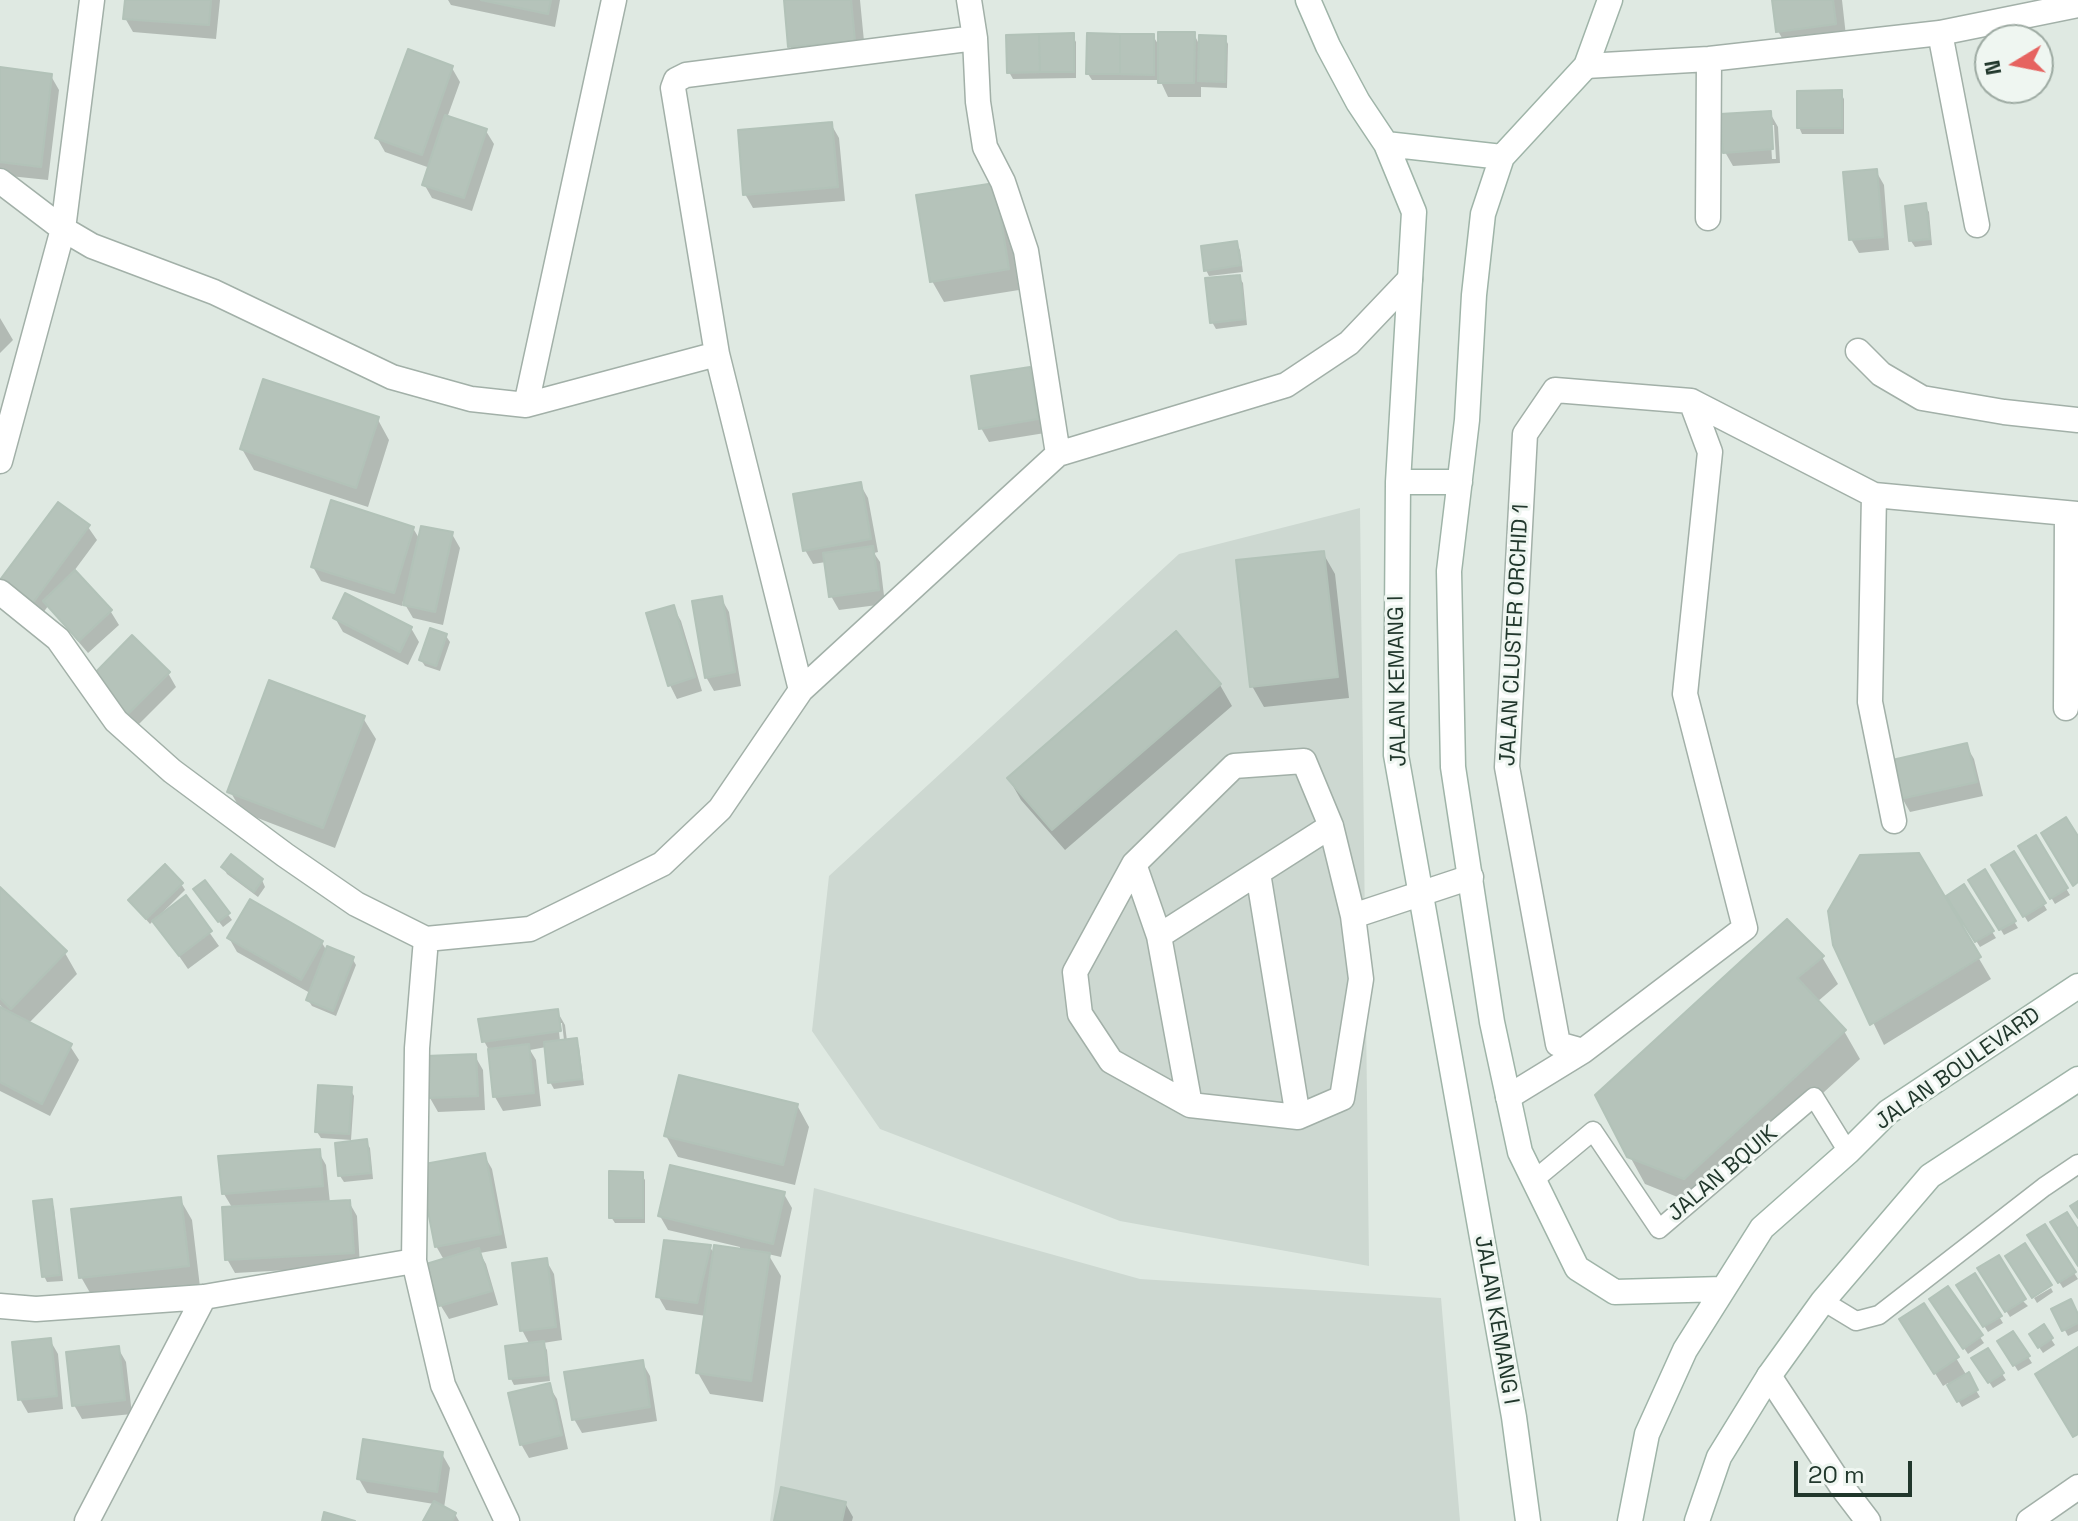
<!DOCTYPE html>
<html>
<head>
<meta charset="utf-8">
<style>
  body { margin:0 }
  #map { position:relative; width:2078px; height:1521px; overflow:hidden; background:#dfe9e2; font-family:"Space Grotesk",sans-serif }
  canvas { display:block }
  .north { position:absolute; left:1974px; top:24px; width:80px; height:80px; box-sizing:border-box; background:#eff6f1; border:2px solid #9daaa2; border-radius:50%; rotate:260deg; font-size:22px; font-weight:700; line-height:32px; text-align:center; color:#21372c }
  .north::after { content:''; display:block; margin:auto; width:28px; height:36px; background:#e66360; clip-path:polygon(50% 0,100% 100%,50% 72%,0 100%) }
  .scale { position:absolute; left:1794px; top:1461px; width:118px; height:36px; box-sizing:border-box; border:4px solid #21372c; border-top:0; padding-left:10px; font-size:24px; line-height:28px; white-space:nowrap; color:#21372c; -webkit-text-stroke:6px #eff6f1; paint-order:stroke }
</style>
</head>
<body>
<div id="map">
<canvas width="2078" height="1521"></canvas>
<div class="north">N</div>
<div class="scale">20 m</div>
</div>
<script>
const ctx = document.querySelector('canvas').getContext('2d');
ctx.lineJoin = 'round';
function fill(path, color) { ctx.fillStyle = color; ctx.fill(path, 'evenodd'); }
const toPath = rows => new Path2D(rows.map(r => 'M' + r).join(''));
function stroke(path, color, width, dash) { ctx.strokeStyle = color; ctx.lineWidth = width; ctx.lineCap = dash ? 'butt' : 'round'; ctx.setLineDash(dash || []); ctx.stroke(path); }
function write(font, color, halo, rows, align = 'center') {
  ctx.font = font + ' "Space Grotesk",sans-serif'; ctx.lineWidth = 6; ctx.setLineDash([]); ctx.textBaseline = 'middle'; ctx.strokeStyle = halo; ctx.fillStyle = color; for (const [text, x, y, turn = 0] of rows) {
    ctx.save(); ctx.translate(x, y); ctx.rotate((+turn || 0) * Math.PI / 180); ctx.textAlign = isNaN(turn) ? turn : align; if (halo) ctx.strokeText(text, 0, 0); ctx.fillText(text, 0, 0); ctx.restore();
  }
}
fill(toPath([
  [1360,508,1369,1266,1120,1221,880,1129,812,1031,829,876,1179,554],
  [814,1188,1140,1279,1441,1298,1460,1521,770,1521]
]), '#cdd8d1');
fill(toPath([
  [127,0,220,0,216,39,133,32,125,18],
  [448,0,560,0,555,27,451,5],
  [786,0,860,0,866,62,802,67,790,46],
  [1774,0,1842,0,1847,45,1790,52,1778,31],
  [1194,34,1200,46,1225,38,1228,44,1227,88,1201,87,1201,97,1168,97,1160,80,1092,80,1088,74,1153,36,1160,47],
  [1072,35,1076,42,1076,78,1013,79,1009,72],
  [452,68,460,82,447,118,486,131,494,144,472,211,432,198,424,184,430,168,385,152,377,138],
  [0,69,51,76,59,90,48,180,0,175],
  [1840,92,1844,99,1844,134,1802,134,1799,127],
  [1770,113,1778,127,1780,163,1733,166,1725,152],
  [1770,125,1774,125,1776,159,1772,159],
  [831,124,839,138,845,201,753,208,745,194],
  [1876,171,1884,185,1889,250,1859,253,1851,239],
  [918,197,1006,206,1019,290,944,302,932,281],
  [1925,206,1929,212,1932,245,1915,247,1911,241],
  [1236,243,1240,250,1243,272,1209,276,1206,270],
  [1239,277,1243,283,1247,325,1216,329,1212,322],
  [0,318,13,340,0,353],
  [1029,370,1037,383,1045,433,989,442,981,428],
  [377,418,389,440,368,507,254,470,242,449],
  [860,484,868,498,878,552,874,553,880,562,885,604,839,610,831,596,826,562,813,564,805,550],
  [88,527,97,540,74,571,111,612,119,625,88,653,48,606,38,620,8,598],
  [413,528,420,540,452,534,460,548,443,625,413,618,403,601,402,606,321,581,313,567],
  [1323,553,1335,574,1349,698,1264,707,1252,686],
  [721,598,729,612,741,686,714,691,706,677],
  [673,607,681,621,702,691,677,699,670,685],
  [335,618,411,628,419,642,408,665,343,632],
  [446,636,450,642,440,671,425,666,421,660],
  [168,673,176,687,136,727,100,692],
  [1220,685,1232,706,1065,850,1021,800,1009,779],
  [363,718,376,739,335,848,242,812,230,791],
  [1966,745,1974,759,1983,796,1910,812,1902,798],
  [2035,838,2070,895,2055,904,2021,847],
  [2013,854,2047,910,2028,922,1994,866],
  [1918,855,1991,979,1884,1045,1835,944],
  [223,867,262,880,265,887,258,897,227,874],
  [1984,872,2018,928,2004,935,1971,880],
  [205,883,232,920,223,927,199,896],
  [181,884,185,890,162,913,163,915,185,898,219,946,188,969,154,920,150,924,130,901],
  [1964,887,1996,938,1980,947,1949,897],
  [0,889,65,953,77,974,28,1024,70,1046,79,1060,50,1116,0,1091,0,1010,6,1012,0,1005],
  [229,938,322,943,327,951,352,958,356,965,336,1016,312,1006,308,1000,310,993,237,952],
  [1822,957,1838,984,1817,1002,1844,1031,1860,1059,1700,1206,1645,1184,1597,1096],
  [557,1011,565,1025,567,1041,575,1040,579,1046,584,1085,554,1089,550,1082,546,1047,530,1050,536,1060,541,1106,503,1111,495,1097,491,1054,484,1041],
  [558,1023,562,1023,564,1040,560,1041],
  [475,1056,483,1070,485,1110,438,1112,430,1098],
  [350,1089,354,1096,351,1140,321,1138,317,1132],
  [797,1105,809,1127,795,1185,678,1157,666,1136],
  [366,1142,370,1148,373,1179,344,1182,340,1176],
  [318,1151,326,1165,330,1203,349,1202,357,1216,360,1266,235,1273,227,1259,233,1209,224,1194],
  [484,1155,492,1169,507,1248,480,1253,486,1264,498,1305,449,1319,441,1306,429,1265,444,1260,436,1246],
  [641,1174,645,1180,645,1223,615,1223,611,1217],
  [784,1194,792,1208,781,1257,768,1254,781,1276,763,1402,710,1394,698,1373,706,1316,666,1310,658,1296,710,1247,715,1255,740,1250,740,1247,668,1230,660,1216],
  [180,1199,192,1220,200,1287,93,1298,81,1277],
  [51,1201,54,1207,63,1281,47,1282,44,1276],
  [2044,1227,2078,1279,2063,1288,2030,1236],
  [1999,1257,2025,1300,2023,1301,2028,1306,2010,1317,1980,1269],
  [546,1260,554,1274,562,1340,543,1343,547,1350,550,1381,514,1385,511,1379,530,1345,522,1330],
  [1974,1275,2003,1323,1988,1332,1958,1285],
  [2051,1288,2053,1292,2037,1303,2034,1298],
  [1948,1289,1984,1343,1968,1354,1936,1306],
  [1924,1306,1980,1397,1962,1407,1948,1383,1943,1386,1910,1333],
  [2054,1310,2078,1317,2078,1331,2068,1336],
  [2043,1327,2055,1345,2043,1353,2031,1335],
  [2013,1333,2032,1363,2018,1371,2000,1342],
  [50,1340,58,1354,63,1409,28,1413,20,1399],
  [118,1348,126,1362,132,1414,82,1419,74,1405],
  [1987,1350,2006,1380,1993,1388,1974,1359],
  [642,1362,650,1376,657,1421,582,1433,574,1419],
  [549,1386,557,1399,568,1449,529,1458,521,1444],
  [442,1454,450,1468,444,1508,455,1514,459,1521,426,1521,434,1504,367,1493,359,1479],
  [845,1503,853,1517,852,1521,776,1521]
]), '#0003');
const building = toPath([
  [125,0,211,0,209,25,123,19,125,0],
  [481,0,551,0,548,14,481,0],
  [784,0,851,0,855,41,788,47,784,0],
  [1772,0,1833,0,1836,24,1776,32,1772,0],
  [1158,32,1195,32,1194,83,1158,83,1158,32],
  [1074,33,1074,72,1040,72,1039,34,1074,33],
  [1087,33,1120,34,1120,74,1086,74,1087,33],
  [1039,34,1040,72,1007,73,1006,35,1039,34],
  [1120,34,1154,34,1154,75,1120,74,1120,34],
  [1199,35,1226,36,1225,82,1198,81,1199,35],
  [408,49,453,66,422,155,375,138,408,49],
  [0,67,52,74,41,167,0,162,0,67],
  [1842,90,1842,128,1797,128,1797,91,1842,90],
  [1771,111,1773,149,1723,153,1720,114,1771,111],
  [445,115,487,129,464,198,422,185,445,115],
  [832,122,838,187,743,195,738,130,832,122],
  [1877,169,1883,237,1849,240,1843,172,1877,169],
  [995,183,1009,269,930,282,916,195,995,183],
  [1926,203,1930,239,1909,241,1905,206,1926,203],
  [1237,241,1241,265,1204,271,1201,246,1237,241],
  [1240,275,1245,319,1210,323,1205,278,1240,275],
  [1030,367,1038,419,979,429,971,376,1030,367],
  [263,379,379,417,356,488,240,449,263,379],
  [861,482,871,539,803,551,793,494,861,482],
  [331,500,414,527,394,593,311,567,331,500],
  [58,502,90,525,29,608,0,586,0,580,58,502],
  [421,526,453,532,435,612,403,605,421,526],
  [873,546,879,590,829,597,823,553,873,546],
  [1324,551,1338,677,1250,687,1236,560,1324,551],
  [75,570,112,610,79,641,43,601,75,570],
  [345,593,412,627,400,652,333,618,345,593],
  [722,596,735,672,705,678,692,601,722,596],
  [674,605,695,677,668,686,646,613,674,605],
  [430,628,447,634,436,666,419,660,430,628],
  [1176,631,1221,684,1052,830,1007,778,1176,631],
  [132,635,170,672,127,715,90,678,132,635],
  [269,680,365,716,323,828,227,792,269,680],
  [1967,743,1977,782,1900,799,1892,760,1967,743],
  [2066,817,2078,836,2078,882,2073,886,2041,833,2066,817],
  [2036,835,2068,888,2050,899,2018,846,2036,835],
  [2014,851,2046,903,2023,917,1991,865,2014,851],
  [1919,853,1981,957,1870,1025,1833,945,1828,911,1860,855,1919,853],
  [231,854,263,879,254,892,221,867,231,854],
  [165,864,183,883,146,919,128,900,165,864],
  [1985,869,2016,921,1999,930,1968,880,1985,869],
  [205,880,230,913,218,922,193,889,205,880],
  [1964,884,1994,931,1975,942,1946,896,1964,884],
  [0,887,67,951,11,1009,0,998,0,887],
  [186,895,212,931,179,956,152,921,186,895],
  [250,899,323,941,301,980,227,938,250,899],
  [1787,919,1824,956,1797,978,1846,1030,1684,1179,1627,1157,1595,1095,1787,919],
  [327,946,354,957,333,1011,306,1000,327,946],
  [0,1007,72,1044,42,1104,0,1082,0,1007],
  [558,1009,561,1031,482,1042,478,1019,558,1009],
  [577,1038,582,1079,548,1083,544,1042,577,1038],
  [529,1044,534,1093,493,1097,488,1049,529,1044],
  [476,1054,478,1096,428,1098,426,1056,476,1054],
  [679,1075,798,1104,783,1165,664,1136,679,1075],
  [318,1085,352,1087,349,1134,315,1132,318,1085],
  [367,1139,371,1173,338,1176,335,1143,367,1139],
  [320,1149,323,1186,222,1194,218,1156,320,1149],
  [485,1153,501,1234,435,1247,419,1165,485,1153],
  [670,1165,785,1192,773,1244,658,1216,670,1165],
  [609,1171,643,1172,643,1218,609,1218,609,1171],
  [181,1197,189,1266,79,1278,71,1209,181,1197],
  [52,1199,60,1275,42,1277,33,1201,52,1199],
  [350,1200,354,1253,225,1260,222,1207,350,1200],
  [2078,1201,2078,1218,2070,1206,2078,1201],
  [2067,1212,2078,1229,2078,1266,2050,1222,2067,1212],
  [2045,1224,2076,1272,2058,1283,2027,1235,2045,1224],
  [664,1240,711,1245,697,1303,656,1297,664,1240],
  [2025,1243,2052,1285,2032,1298,2005,1256,2025,1243],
  [714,1245,770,1253,751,1381,696,1373,714,1245],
  [479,1248,492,1291,439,1306,426,1264,479,1248],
  [1999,1255,2026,1299,2005,1312,1977,1268,1999,1255],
  [547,1258,556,1327,520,1331,512,1263,547,1258],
  [1975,1273,2002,1316,1983,1327,1956,1285,1975,1273],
  [1948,1286,1983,1335,1963,1349,1929,1299,1948,1286],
  [2071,1299,2078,1314,2078,1323,2062,1331,2051,1309,2071,1299],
  [1924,1303,1959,1357,1934,1374,1899,1319,1924,1303],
  [2044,1324,2053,1338,2038,1348,2029,1334,2044,1324],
  [2013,1331,2030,1356,2013,1366,1997,1341,2013,1331],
  [51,1338,57,1396,18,1400,12,1342,51,1338],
  [544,1341,548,1375,509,1379,505,1346,544,1341],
  [119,1346,125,1400,72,1406,66,1352,119,1346],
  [2078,1347,2078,1434,2073,1437,2035,1374,2078,1347],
  [1988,1348,2004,1373,1988,1383,1971,1358,1988,1348],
  [643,1360,650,1407,572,1420,564,1372,643,1360],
  [1969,1372,1978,1390,1957,1402,1947,1385,1969,1372],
  [550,1383,562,1435,520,1445,508,1393,550,1383],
  [363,1439,443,1452,437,1492,357,1479,363,1439],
  [781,1487,846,1502,842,1521,774,1521,781,1487],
  [434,1501,456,1513,452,1521,423,1521,434,1501],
  [324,1512,355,1521,322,1521,324,1512]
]);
fill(building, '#b5c3ba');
stroke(building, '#b2c2b8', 2);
const lane = toPath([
  [1534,1180,1593,1131,1659,1229,1814,1097,1848,1152],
  [1823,1301,1856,1321,1879,1315,2044,1187,2078,1164]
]);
const street = toPath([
  [969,0,975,38,978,102,985,147,1003,182,1026,251,1058,454],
  [1940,33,1977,225],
  [1586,66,1709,59,1940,33,2078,5],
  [0,181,63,229,92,246,214,292,392,377,471,399,526,405,717,354],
  [1708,218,1709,59],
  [1858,351,1881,374,1922,398,2004,412,2078,420],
  [1555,390,1691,401,1710,452,1685,694,1745,928,1583,1051,1558,1044,1507,767,1525,434,1555,390],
  [1691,401,1874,495,2078,514],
  [526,405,614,0],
  [0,461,63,229,92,0],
  [1874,495,1870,702,1894,821],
  [0,592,58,639,116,721,172,771,285,855,356,904,426,939,530,929,662,864,720,809,801,690,1058,454,1286,385,1349,343,1410,279],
  [801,690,717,354,673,88,676,80,686,75,975,38],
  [2066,708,2067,513],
  [1304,761,1331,826,1353,916,1361,979,1342,1098,1298,1117,1190,1105,1111,1061,1080,1014,1075,972,1134,864,1234,766,1304,761],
  [1134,864,1159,936,1190,1105],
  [1258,873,1298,1117],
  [1353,916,1471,877],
  [1159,936,1331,826],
  [426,939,417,1048,414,1261,443,1385,507,1521],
  [1508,1097,1583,1051],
  [0,1306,36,1309,204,1297,414,1261],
  [1769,1376,1842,1487,1868,1521],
  [87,1521,204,1297],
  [2029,1521,2078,1487]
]);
const secondary = toPath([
  [1308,0,1328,46,1358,102,1386,144,1414,212,1398,482,1396,755,1514,1417,1528,1521],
  [1610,0,1586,66,1502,157,1483,214,1474,295,1467,420,1449,571,1453,767,1492,1022,1520,1152,1577,1268,1615,1292,1723,1289],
  [1386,144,1502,157],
  [1398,482,1460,482],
  [1630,1521,1647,1434,1685,1350,1762,1228,1848,1152,1888,1112,2078,986],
  [1697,1521,1719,1457,1769,1376,1823,1301,1930,1176,2078,1079]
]);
stroke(lane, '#a2b0a8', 21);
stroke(street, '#a2b0a8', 27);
stroke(secondary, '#9fb4a8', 27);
stroke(lane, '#fff', 18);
stroke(street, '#fff', 24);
stroke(secondary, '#fff', 24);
write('22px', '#21372c', '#eff6f1', [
  ["JALAN CLUSTER ORCHID 1",1515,635,-87],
  ["JALAN KEMANG I",1398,681,-91],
  ["JALAN BOULEVARD",1958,1069,-35],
  ["JALAN BQUIK",1723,1174,-40],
  ["JALAN KEMANG I",1496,1320,80]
]);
</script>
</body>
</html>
